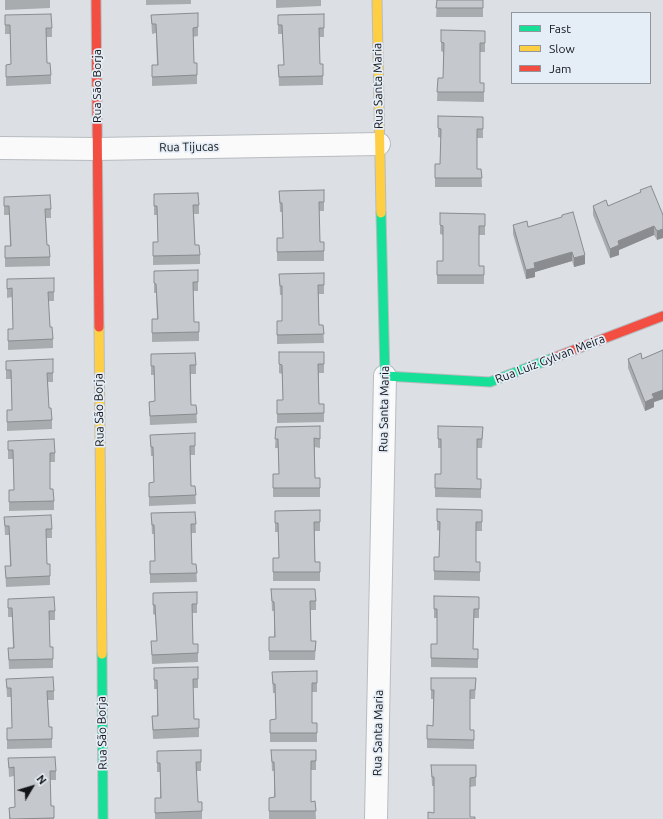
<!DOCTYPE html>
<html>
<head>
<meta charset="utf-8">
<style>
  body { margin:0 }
  #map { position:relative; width:663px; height:819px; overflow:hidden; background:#dce0e5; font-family:Ubuntu,sans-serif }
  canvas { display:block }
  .legend { position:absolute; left:511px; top:12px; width:140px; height:72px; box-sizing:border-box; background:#e5edf7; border:1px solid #91969d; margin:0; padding:5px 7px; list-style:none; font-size:12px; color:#121417 }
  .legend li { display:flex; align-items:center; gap:8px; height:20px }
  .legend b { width:20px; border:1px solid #91969d }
  .north { position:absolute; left:12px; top:767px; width:40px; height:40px; -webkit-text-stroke:3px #e5edf7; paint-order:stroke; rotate:52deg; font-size:11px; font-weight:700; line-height:16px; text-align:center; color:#121417 }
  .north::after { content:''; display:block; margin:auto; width:14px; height:18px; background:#121417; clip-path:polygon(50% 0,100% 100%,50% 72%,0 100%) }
</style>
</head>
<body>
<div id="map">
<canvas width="663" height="819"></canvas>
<ul class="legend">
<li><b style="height:5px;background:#16e098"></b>Fast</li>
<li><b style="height:5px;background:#ffcf43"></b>Slow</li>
<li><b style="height:5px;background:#f24e42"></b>Jam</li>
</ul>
<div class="north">N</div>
</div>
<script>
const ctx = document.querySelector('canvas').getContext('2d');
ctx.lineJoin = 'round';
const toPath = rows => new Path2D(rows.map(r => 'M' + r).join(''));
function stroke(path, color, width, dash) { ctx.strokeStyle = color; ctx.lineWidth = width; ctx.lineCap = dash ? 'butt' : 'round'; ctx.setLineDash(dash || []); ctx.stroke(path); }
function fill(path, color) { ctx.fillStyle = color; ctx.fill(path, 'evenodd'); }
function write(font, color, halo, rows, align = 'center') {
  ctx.font = font + ' Ubuntu,sans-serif'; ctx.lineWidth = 3.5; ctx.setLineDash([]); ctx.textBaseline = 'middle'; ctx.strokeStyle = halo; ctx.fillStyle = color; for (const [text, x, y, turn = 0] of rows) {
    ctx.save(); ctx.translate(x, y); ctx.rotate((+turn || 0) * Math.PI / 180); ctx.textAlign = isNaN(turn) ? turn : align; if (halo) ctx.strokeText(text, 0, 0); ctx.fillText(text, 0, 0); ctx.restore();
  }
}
const street = toPath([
  [0,148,97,149,379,144],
  [376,819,385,376]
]);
const fast = toPath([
  [381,213,385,376,490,382,553,358],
  [102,654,103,819]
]);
const slow = toPath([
  [377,0,381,213],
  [99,327,102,654]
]);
const jam = toPath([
  [96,0,99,327],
  [553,358,663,316]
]);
stroke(street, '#b8bbbf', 24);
stroke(fast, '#b8bbbf', 11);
stroke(slow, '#b8bbbf', 11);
stroke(jam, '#b8bbbf', 11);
stroke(street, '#fafafb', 22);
stroke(fast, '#16e098', 9);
stroke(slow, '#ffcf43', 9);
stroke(jam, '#f24e42', 9);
fill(toPath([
  [5,0,50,0,50,8,5,10],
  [146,0,191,0,191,4,146,5],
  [276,0,321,0,321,6,276,8],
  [437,0,483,0,483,17,436,17],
  [324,14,324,37,319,37,320,64,323,64,323,85,279,86,278,65,284,65,282,34,278,34,278,15],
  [5,15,52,28,52,37,46,37,47,63,51,75,51,84,6,86,6,65,11,64,10,34,5,34],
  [151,15,198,27,198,36,193,37,194,63,197,63,197,84,152,86,152,65,157,65,156,33,152,34],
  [441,30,485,31,485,52,480,52,480,83,484,83,484,102,437,101,438,78,443,78,443,52,441,51],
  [438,116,483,117,483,138,477,138,477,169,481,169,482,187,435,187,435,164,440,164,441,138,438,137],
  [324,190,324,211,319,211,320,242,324,242,324,261,277,261,277,238,283,238,282,212,280,212,279,191],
  [640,190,663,215,657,240,654,235,619,250,619,255,610,258,593,215,593,206,608,206,640,193],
  [154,194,199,205,199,214,194,214,195,245,200,255,200,264,153,265,153,242,158,242,157,215,154,215],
  [4,197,51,209,51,218,46,218,47,245,50,257,50,266,5,267,5,246,10,246,9,215,4,215],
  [440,213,485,214,485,235,479,235,479,266,484,266,484,284,437,284,437,275,443,261,443,235,440,234],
  [562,215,585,264,574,267,572,261,535,272,535,277,526,279,513,234,513,225,528,227,562,218],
  [154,271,198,282,198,291,193,291,194,322,199,332,199,341,152,342,152,319,157,319,156,293,154,293],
  [324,273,324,294,319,294,319,325,323,325,324,343,277,344,277,321,282,321,282,295,280,295,279,274],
  [7,279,54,292,54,301,48,301,50,327,53,339,53,348,8,350,8,329,13,329,12,297,7,298],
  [663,350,663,399,654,402,654,407,645,411,628,368,628,359,642,359],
  [279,352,324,352,324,373,319,373,319,404,324,404,324,422,277,423,277,400,283,400,282,374,279,373],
  [151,354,196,365,196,374,191,374,191,405,196,405,197,423,150,425,149,402,155,401,154,375,151,375],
  [6,361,53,373,53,382,48,382,49,408,52,420,52,429,7,431,7,410,12,410,11,379,6,379],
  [320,426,320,448,315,447,315,478,320,478,320,497,273,497,273,474,279,474,278,448,275,448,276,427],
  [438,426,483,427,482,448,477,448,477,479,481,479,481,498,435,497,435,474,441,474,441,448,438,448],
  [150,435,195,446,195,455,190,455,191,486,195,486,196,504,149,506,149,483,154,482,153,456,151,456],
  [8,441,55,453,55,462,50,462,50,489,54,501,54,510,9,511,9,490,14,490,13,459,8,459],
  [437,509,482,510,482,531,476,531,476,562,480,562,480,581,434,580,434,571,439,557,440,531,437,530],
  [320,510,320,531,315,531,315,562,320,562,320,581,273,581,273,558,279,558,278,532,275,532,275,511],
  [195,512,196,533,191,533,192,564,196,564,197,582,150,583,150,561,155,561,154,534,152,534,151,513],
  [4,517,52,529,52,538,46,538,47,564,50,564,50,585,6,587,5,566,10,566,9,535,5,535],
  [271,589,316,601,316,610,311,610,311,641,316,641,315,660,269,660,269,637,274,637,274,611,272,611],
  [197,592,197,613,192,613,193,644,198,644,198,662,152,664,151,641,157,641,155,615,153,614,153,593],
  [434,596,479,597,479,618,474,618,473,649,478,649,478,668,431,667,431,658,437,644,437,618,434,618],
  [8,599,55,611,55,620,49,620,50,647,53,659,53,668,9,669,8,648,13,648,12,617,8,617],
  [154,668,198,679,198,688,193,688,194,719,199,719,199,737,153,739,152,716,157,716,157,689,154,689],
  [272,672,317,683,317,692,312,692,312,723,317,723,317,742,270,742,270,720,276,719,275,693,273,693],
  [431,678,476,678,475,699,470,699,470,730,474,730,474,749,427,748,427,725,433,726,433,699,431,699],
  [6,679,54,691,54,700,48,700,49,727,52,739,52,748,7,749,7,728,12,728,11,697,7,697],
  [271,750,316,750,316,770,311,770,311,802,315,801,316,819,269,819,269,798,274,797,274,771,272,771],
  [157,751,201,762,201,771,196,771,198,802,202,802,202,819,155,819,155,798,160,798,160,772,157,772],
  [8,758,56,771,56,780,50,780,51,806,54,806,54,819,9,819,9,808,15,807,14,776,9,777],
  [431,765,476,765,476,786,470,787,470,817,434,813,434,786,432,786]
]), '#a9acaf');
fill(toPath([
  [654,226,654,235,619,250,619,255,610,258,610,249,618,241],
  [663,229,663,238,657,240,657,231],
  [572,252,572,261,535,272,535,277,526,279,526,270,534,263],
  [585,255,585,264,574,267,574,258],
  [663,390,663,399,654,402,654,407,645,411,645,402,652,394]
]), '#8a8c8f');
const building = toPath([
  [437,0,483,0,483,8,436,8,437,0],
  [198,13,198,27,193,28,194,63,197,63,197,75,152,77,152,65,158,65,156,24,152,24,151,15,198,13],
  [51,14,52,28,46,28,47,63,50,63,51,75,6,77,6,65,11,64,10,25,5,25,5,15,51,14],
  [324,14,324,28,319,28,320,64,323,64,323,76,279,77,278,65,284,65,282,25,278,25,278,15,324,14],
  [441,30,485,31,485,43,480,43,480,83,484,83,484,92,437,92,438,78,443,78,444,43,441,42,441,30],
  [438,116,483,117,483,129,477,129,477,169,481,169,482,178,435,178,435,164,440,164,441,129,438,128,438,116],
  [651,186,663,215,663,229,657,231,654,226,618,241,619,245,610,249,593,206,606,200,608,206,641,192,640,190,651,186],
  [324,190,324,202,319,202,320,242,324,242,324,251,277,252,277,238,283,238,282,203,280,203,279,191,324,190],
  [198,193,199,205,193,205,195,245,199,245,200,255,153,256,153,242,158,242,157,206,154,206,154,194,198,193],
  [50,195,51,209,45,209,47,245,49,245,50,257,5,258,5,246,11,246,9,206,4,206,4,197,50,195],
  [573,212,585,255,574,258,572,252,534,263,535,268,526,270,513,225,527,221,528,227,562,217,562,215,573,212],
  [440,213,485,214,485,226,479,226,479,266,484,266,484,275,437,275,437,261,443,261,443,226,440,225,440,213],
  [198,270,198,282,193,282,194,322,199,322,199,332,152,333,152,319,158,319,156,284,154,283,154,271,198,270],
  [324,273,324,285,318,285,319,325,323,325,324,334,277,335,277,321,282,321,282,286,280,286,279,274,324,273],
  [54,278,54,292,48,292,50,327,52,327,53,339,8,341,8,329,13,329,12,288,7,289,7,279,54,278],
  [663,350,663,390,652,394,654,398,645,402,628,359,641,353,642,359,663,350],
  [279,352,324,352,324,364,318,364,319,404,324,404,324,413,277,414,277,400,283,400,282,365,279,364,279,352],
  [195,353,196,365,190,365,191,405,196,405,197,414,150,416,149,402,155,401,154,366,151,366,151,354,195,353],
  [53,359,53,373,47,373,49,408,51,408,52,420,7,422,7,410,12,410,11,370,6,370,6,361,53,359],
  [320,426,320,439,314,438,315,478,320,478,320,488,273,488,273,474,279,474,278,439,275,439,276,427,320,426],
  [438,426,483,427,482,439,477,439,477,479,481,479,481,489,435,488,435,474,441,474,441,439,438,439,438,426],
  [195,433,195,446,190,446,191,486,195,486,196,495,149,497,149,483,154,482,153,447,151,447,150,435,195,433],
  [54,439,55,453,50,453,50,489,53,489,54,501,9,502,9,490,14,490,13,450,8,450,8,441,54,439],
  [437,509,482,510,482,522,476,522,476,562,480,562,480,572,434,571,434,557,439,557,440,522,437,521,437,509],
  [320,510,320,522,314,522,315,562,320,562,320,572,273,572,273,558,279,558,278,523,275,523,275,511,320,510],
  [195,512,196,524,191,524,192,564,196,564,197,573,150,574,150,561,155,561,154,525,152,525,151,513,195,512],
  [51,515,52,529,46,529,47,564,50,564,50,576,6,578,5,566,11,566,9,526,5,526,4,517,51,515],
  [271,589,315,589,316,601,310,601,311,641,316,641,315,651,269,651,269,637,275,637,274,602,272,601,271,589],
  [197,592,197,604,192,604,193,644,198,644,198,653,152,655,151,641,157,641,155,605,153,605,153,593,197,592],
  [434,596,479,597,479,609,474,609,473,649,478,649,478,659,431,658,431,644,437,644,437,609,434,609,434,596],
  [54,597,55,611,49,611,50,647,53,647,53,659,9,660,8,648,14,648,12,608,8,608,8,599,54,597],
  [198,667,198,679,193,679,194,719,199,719,199,728,153,730,152,716,158,716,157,680,154,680,154,668,198,667],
  [317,671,317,683,312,683,312,723,317,723,317,733,270,733,270,720,276,719,275,684,273,684,272,672,317,671],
  [53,677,54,691,47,691,49,727,52,727,52,739,7,740,7,728,12,728,11,688,7,688,6,679,53,677],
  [431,678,476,678,475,690,470,690,470,730,474,730,474,740,427,739,427,725,433,726,434,690,431,690,431,678],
  [201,750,201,762,196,762,198,802,202,802,202,811,155,813,155,798,161,798,160,763,157,763,157,751,201,750],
  [271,750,316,750,316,761,311,761,311,802,315,801,316,811,269,811,269,798,275,797,274,762,272,762,271,750],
  [55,757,56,771,50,771,51,806,54,806,54,818,10,819,9,808,15,807,14,767,9,768,8,758,55,757],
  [431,765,476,765,476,777,470,778,470,817,475,817,475,819,428,819,428,812,434,813,434,777,432,777,431,765]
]);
fill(building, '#c5c8cc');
stroke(building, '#8a8c8f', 1);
write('12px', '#121417', '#e5edf7', [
  ["Rua São Borja",97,86,-90],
  ["Rua Santa Maria",378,86,-91],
  ["Rua Tijucas",189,147,-1],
  ["Rua Luiz Gylvan Meira",550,359,-21],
  ["Rua Santa Maria",384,409,-89],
  ["Rua São Borja",99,410,-91],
  ["Rua São Borja",102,733,-91],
  ["Rua Santa Maria",378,733,-89]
]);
</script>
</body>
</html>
